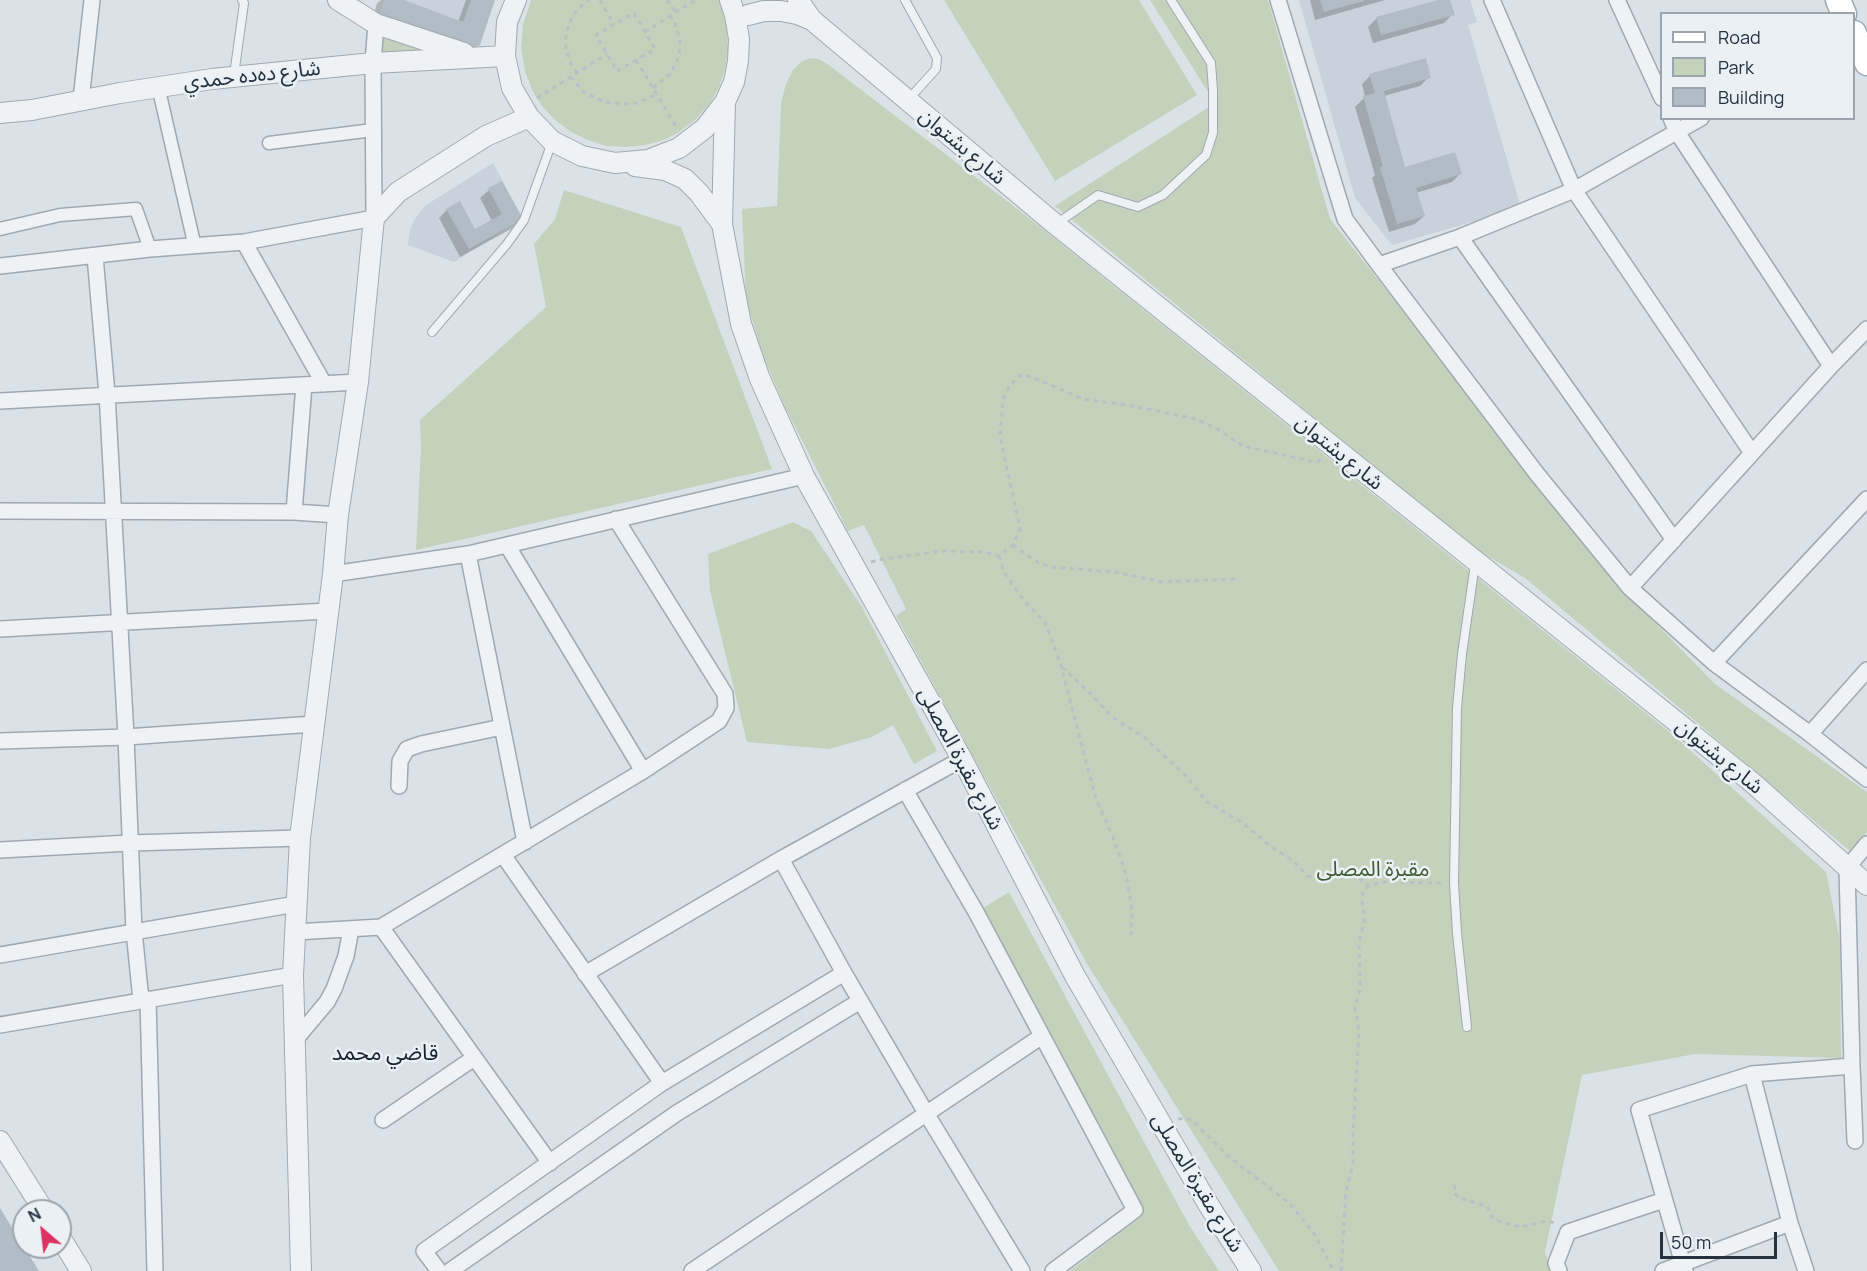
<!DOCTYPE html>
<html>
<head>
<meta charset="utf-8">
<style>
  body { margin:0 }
  #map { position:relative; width:1867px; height:1271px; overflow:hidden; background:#dbe2e7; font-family:Manrope,sans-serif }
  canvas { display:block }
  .legend { position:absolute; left:1660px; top:12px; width:195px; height:108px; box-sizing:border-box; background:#ebf0f5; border:2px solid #9ba4ac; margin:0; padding:8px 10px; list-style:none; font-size:18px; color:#24313f }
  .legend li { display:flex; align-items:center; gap:12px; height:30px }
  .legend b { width:30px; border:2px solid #9ba4ac }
  .north { position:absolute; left:12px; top:1199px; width:60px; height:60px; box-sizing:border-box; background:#ebf0f5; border:2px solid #9ba4ac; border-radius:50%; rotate:332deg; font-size:16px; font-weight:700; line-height:24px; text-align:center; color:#24313f }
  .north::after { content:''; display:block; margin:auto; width:21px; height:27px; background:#da3263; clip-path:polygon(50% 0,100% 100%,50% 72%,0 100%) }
  .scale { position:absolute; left:1660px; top:1232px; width:117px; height:27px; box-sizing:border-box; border:3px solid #24313f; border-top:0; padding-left:8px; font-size:18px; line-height:21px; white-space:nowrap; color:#24313f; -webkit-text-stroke:4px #ebf0f5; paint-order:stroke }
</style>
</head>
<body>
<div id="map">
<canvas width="1867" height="1271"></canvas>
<ul class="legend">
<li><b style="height:8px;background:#fff"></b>Road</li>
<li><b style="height:16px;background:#c4d2bc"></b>Park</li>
<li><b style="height:16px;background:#b2bcc5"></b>Building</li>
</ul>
<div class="north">N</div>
<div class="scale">50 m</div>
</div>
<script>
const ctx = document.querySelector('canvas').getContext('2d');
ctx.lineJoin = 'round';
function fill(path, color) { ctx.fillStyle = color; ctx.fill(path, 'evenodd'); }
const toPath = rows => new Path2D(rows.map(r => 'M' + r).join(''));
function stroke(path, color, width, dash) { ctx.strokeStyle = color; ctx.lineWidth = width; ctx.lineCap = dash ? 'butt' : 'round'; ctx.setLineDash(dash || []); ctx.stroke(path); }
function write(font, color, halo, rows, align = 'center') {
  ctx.font = font + ' Manrope,"Noto Sans Arabic",sans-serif'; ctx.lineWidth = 5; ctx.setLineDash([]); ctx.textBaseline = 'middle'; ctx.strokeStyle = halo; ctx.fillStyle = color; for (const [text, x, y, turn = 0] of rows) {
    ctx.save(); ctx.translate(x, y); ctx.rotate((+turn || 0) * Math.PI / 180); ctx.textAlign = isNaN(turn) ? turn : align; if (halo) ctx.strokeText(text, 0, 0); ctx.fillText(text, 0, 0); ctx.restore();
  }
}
fill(toPath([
  [384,0,495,0,472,49,380,14],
  [1299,0,1470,0,1477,22,1468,25,1521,208,1392,245,1355,198],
  [493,163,523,219,454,262,408,245,410,230,414,220,426,205]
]), '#c9d1da');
fill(toPath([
  [531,0,719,0,727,26,728,50,725,69,719,87,710,103,696,119,679,132,664,140,645,145,626,147,606,146,588,140,571,132,555,120,542,106,532,90,525,71,521,48,523,24],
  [944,0,1139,0,1197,95,1055,181],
  [1150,0,1268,0,1330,219,1630,597,1715,684,1867,792,1867,832,1851,852,1525,578,1477,550,1055,206,1215,103],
  [381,29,431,50,379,55],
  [810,58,819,59,830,66,1033,221,1673,735,1826,872,1840,940,1841,1058,1695,1054,1582,1075,1545,1252,1551,1271,1279,1271,1086,962,896,616,906,609,864,525,848,531,786,409,763,356,746,299,742,209,777,206,781,102,786,84,793,70,801,62],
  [564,190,681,227,772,469,416,550,421,446,420,420,546,307,534,244,555,219],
  [793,522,811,531,862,607,937,751,914,764,893,725,872,737,829,749,747,742,710,591,708,554],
  [1009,892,1189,1225,1219,1271,1070,1271,1142,1216,983,908]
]), '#c4d2bc');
fill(toPath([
  [381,0,400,0,458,22,466,0,493,0,478,44,469,53,372,23,377,3],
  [1310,0,1385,0,1315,20],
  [1444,0,1448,0,1453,14,1444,23,1373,43,1368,27,1377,18],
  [1370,76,1429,77,1420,86,1384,96,1404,169,1460,174,1452,182,1416,193,1424,216,1415,224,1389,232,1372,178,1375,175,1355,107,1365,97,1362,84],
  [501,183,521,219,513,228,460,257,439,218,447,210,474,231,492,221,480,198,489,190]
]), '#0003');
fill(toPath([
  [384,0,404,0,463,22,471,0,495,0,480,45,472,49,380,14],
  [1320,0,1364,0,1364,1,1324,12],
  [1438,0,1450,0,1455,15,1381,35,1376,17],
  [1426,58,1431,78,1384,91,1405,167,1455,152,1462,174,1416,188,1425,216,1397,224,1380,167,1383,167,1363,96,1375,93,1369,74],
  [502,181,523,219,469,249,446,209,460,201,475,229,502,214,488,188],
  [0,1208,24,1247,39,1271,0,1271]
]), '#b2bcc5');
const service = toPath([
  [905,0,937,58,936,69,908,100],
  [234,75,244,3,242,0],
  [1056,224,1098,195,1138,207,1163,195,1206,155,1213,133,1213,90,1211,63,1171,0],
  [432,332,507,244,524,220,552,142],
  [1467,1027,1457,933,1454,883,1457,708,1462,654,1475,564]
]);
const pedestrian = toPath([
  [158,86,195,247],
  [269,143,373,130],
  [0,229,60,215,136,209,150,249]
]);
const minor = toPath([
  [1278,0,1345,219,1379,265,1537,474,1630,588,1714,663,1810,734,1867,779],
  [1492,0,1574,190,1752,453],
  [1617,0,1662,98],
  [81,100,92,0],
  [1671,118,1677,132,1831,366],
  [1460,237,1674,540],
  [244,242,324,384],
  [95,256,107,394,126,737,134,931,141,1000],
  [1379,265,1460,237,1574,190,1701,118],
  [0,266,150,249,244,242,374,218,373,63,376,24],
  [0,401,358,382],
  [0,511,294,512,338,515],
  [294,512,304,385],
  [507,545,643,771],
  [468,554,525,842],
  [333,574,468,554,804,476],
  [1630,588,1831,366,1867,329],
  [0,629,327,611],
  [1714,663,1867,499],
  [1810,734,1867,670],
  [0,741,126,737,314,724],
  [399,786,400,761,407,749,421,744,502,727],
  [905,790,976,912,1135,1210,1053,1271],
  [0,850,130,843,300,838],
  [503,855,662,1083],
  [781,859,844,973,926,1113,1022,1271],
  [381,927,550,1163],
  [295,932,381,927,643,771,719,721,726,708,725,694,616,519],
  [0,955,296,904],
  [585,974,781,859,962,759],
  [148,999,155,1271],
  [0,1025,293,975],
  [295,1040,327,1002,334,989,346,956,351,929],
  [1852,1066,1855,1141],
  [383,1120,474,1058],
  [439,1271,424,1251,662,1083,844,973],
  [450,1271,677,1113,860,1001],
  [692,1271,1042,1036],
  [1559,1271,1556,1263,1568,1232,1664,1200],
  [1663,1271,1790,1223],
  [1685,1271,1639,1110,1752,1074],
  [1806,1271,1790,1223,1752,1074,1852,1066,1847,868,1867,844]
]);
const tertiary = toPath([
  [338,0,376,24,464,53],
  [516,0,507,22,505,56,512,88,529,117,552,141,582,156,615,163,648,160,679,148,705,128,725,102,734,82,738,61,739,39,735,15,730,0],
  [798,0,812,20,1055,224,1754,784,1867,885],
  [748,15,764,11,781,11,797,14,812,20],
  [725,102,722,224,741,324,760,379,804,476,962,759,1075,976,1208,1204,1251,1271],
  [0,113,32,110,120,93,212,79,373,63,505,56],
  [635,166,665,170,685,179,699,193,722,224],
  [0,1141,44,1211],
  [60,1237,81,1271],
  [301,1271,293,975,300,838,333,574,338,515,358,382,374,218,398,192,486,136,529,117]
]);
const primary = toPath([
  [1838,0,1844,14],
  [1854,33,1867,63]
]);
stroke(service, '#a0a9b1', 10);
stroke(pedestrian, '#a0a9b1', 15);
stroke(minor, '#a0a9b1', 18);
stroke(tertiary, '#a0a9b1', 22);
stroke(primary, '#9aa8b4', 27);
stroke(toPath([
  [600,0,614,24],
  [667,0,676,12],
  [634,13,655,49,617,71,596,35,634,13],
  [645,32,695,0],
  [636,60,677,128],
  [577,73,572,66,566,50,566,33,572,17,577,10,588,0],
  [570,77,585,93,605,102,626,104,637,103,657,94],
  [653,88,670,74,679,57,680,39,675,23,670,16],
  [537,98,607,54],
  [1013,545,1039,563,1051,567,1115,572,1162,582,1236,579],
  [999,556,1004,572,1025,602,1045,622,1061,666,1096,799,1113,837,1126,874,1132,909,1131,935],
  [871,562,882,559,943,551,984,552,999,556,1013,545,1020,529,1000,436,1003,399,1010,385,1021,375,1032,377,1083,399,1133,406,1196,419,1217,429,1243,446,1315,462,1321,460],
  [1062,667,1094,697,1112,717,1145,738,1170,761,1188,778,1207,802,1243,823,1270,846,1293,861,1308,876,1317,879,1339,875,1353,874,1369,886],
  [1178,1119,1186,1118,1193,1121,1228,1156,1289,1203,1313,1232,1334,1271],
  [1455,1185,1454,1193,1459,1198,1487,1206,1494,1220,1521,1227,1546,1221,1557,1223],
  [1341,1271,1346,1191,1353,1164,1353,1134,1359,1032,1355,1007,1360,989,1359,942,1365,917,1362,902,1363,892,1369,886,1382,882,1444,883]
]), '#b9c0c6', 3, [4.5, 4.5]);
stroke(service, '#eef2f5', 8);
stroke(pedestrian, '#eef2f5', 12);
stroke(minor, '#eef2f5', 15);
stroke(tertiary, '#eef2f5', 20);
stroke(primary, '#fff', 24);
write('21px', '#24313f', '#ebf0f5', [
  ["شارع دەدە حمدي",252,76,-6],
  ["شارع بشتوان",962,147,40],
  ["شارع بشتوان",1339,453,39],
  ["شارع بشتوان",1719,757,39],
  ["شارع مقبرة المصلى",960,759,62],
  ["شارع مقبرة المصلى",1197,1183,59]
]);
write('21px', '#3e5c30', '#ebf0f5', [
  ["مقبرة المصلى",1373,870]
]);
write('22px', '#17222f', '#ebf0f5', [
  ["قاضي محمد",385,1054]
]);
</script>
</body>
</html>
